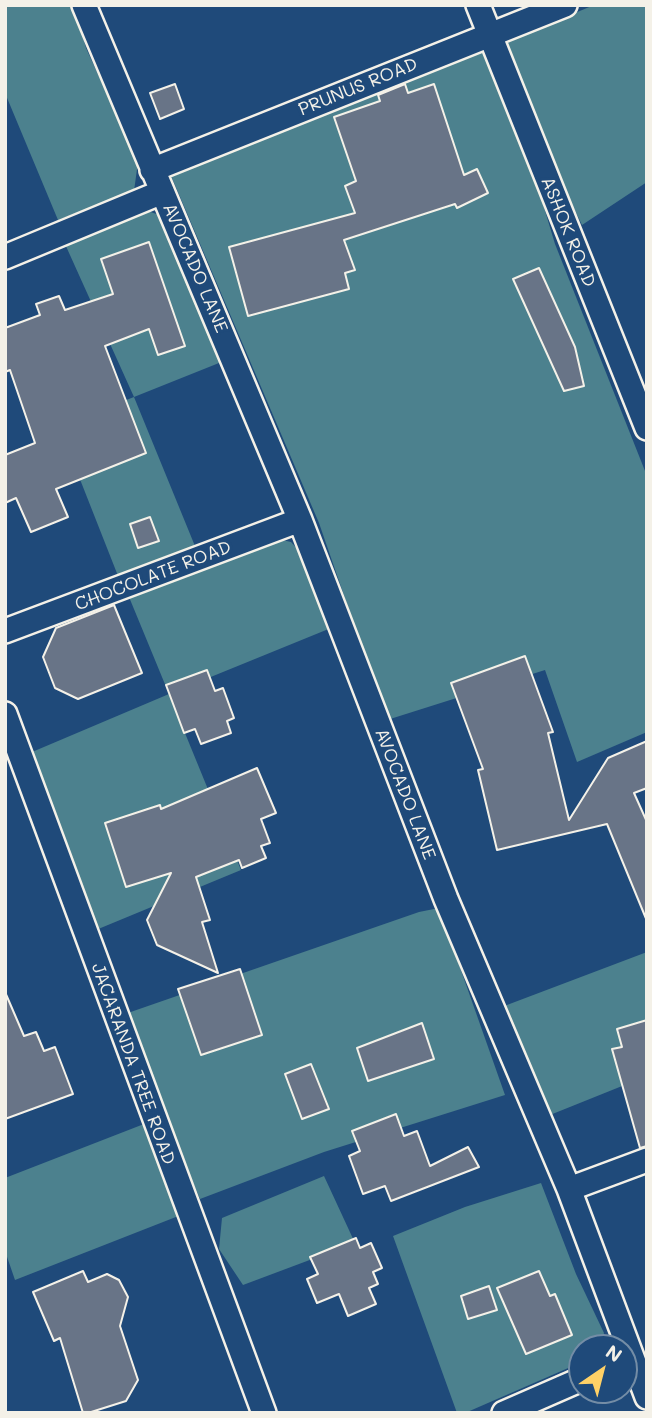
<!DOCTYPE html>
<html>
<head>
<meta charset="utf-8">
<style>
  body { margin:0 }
  #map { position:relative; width:652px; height:1418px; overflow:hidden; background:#1f4a7a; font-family:Mali,sans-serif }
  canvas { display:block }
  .frame { position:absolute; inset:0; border:7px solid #f4f1e8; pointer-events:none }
  .north { position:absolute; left:568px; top:1334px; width:70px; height:70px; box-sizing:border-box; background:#1f4a7a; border:2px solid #748da6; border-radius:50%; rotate:35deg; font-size:19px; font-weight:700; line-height:28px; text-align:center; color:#f4f1e8 }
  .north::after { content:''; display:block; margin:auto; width:24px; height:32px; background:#ffd166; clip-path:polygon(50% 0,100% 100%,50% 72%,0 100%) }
</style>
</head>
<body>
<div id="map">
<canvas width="652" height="1418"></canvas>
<div class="frame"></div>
<div class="north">N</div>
</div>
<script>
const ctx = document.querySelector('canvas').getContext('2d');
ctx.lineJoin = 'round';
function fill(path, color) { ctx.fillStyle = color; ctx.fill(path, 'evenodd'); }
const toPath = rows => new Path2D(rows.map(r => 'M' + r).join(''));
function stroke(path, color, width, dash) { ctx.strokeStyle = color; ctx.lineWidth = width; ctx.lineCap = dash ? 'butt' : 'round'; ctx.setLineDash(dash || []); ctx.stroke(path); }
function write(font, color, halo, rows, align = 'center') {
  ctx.font = font + ' Mali,sans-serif'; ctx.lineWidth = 6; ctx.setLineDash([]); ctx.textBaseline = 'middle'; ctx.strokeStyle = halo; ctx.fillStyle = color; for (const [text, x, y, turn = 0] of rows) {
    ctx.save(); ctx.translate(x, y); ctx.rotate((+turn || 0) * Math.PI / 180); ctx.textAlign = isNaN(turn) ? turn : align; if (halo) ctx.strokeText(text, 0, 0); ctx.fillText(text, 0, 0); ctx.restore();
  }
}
fill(toPath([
  [5,5,74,5,86,48,138,162,134,191,58,220,5,93],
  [594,5,647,5,647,182,582,225,538,134,503,47,506,42],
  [490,28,555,244,647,476,647,732,577,762,545,670,387,720,319,523,166,164],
  [145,210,165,217,224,361,134,397,197,551,120,581,59,426,134,397,65,244],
  [278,539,291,542,301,553,331,628,169,694,241,870,91,932,25,755,169,694,129,597],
  [439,908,505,1095,324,1152,200,1199,122,1015,419,912],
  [647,952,647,1076,545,1117,499,1008],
  [144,1124,181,1215,15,1280,5,1251,5,1178],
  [324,1176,355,1243,243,1285,219,1249,222,1218],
  [541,1183,576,1274,604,1333,601,1342,598,1348,582,1348,582,1362,465,1413,457,1413,393,1236,465,1207]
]), '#4c818e');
const building = toPath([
  [175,84,184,109,160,119,150,93,175,84],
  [405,84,408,93,434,84,464,175,477,169,488,193,457,208,455,204,344,240,355,270,345,273,349,289,248,316,229,247,355,213,345,186,356,181,334,117,380,101,378,95,405,84],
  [149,242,185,346,158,355,149,329,105,346,146,453,56,489,68,517,31,532,16,498,5,503,5,455,35,443,10,370,5,372,5,328,40,315,36,304,59,296,65,310,113,294,101,259,149,242],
  [539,268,575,347,584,386,564,391,513,279,539,268],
  [150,517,159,541,138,548,130,524,150,517],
  [114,605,142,673,78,699,55,688,43,657,56,628,114,605],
  [525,656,553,732,548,733,569,820,608,758,647,741,647,788,634,793,647,822,647,921,607,824,497,850,478,770,483,769,451,683,525,656],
  [207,670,215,691,223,688,234,718,227,721,231,733,201,744,195,729,184,733,166,685,207,670],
  [257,768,276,813,261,819,270,843,261,846,266,858,242,868,239,860,196,877,210,920,202,922,218,973,157,945,147,920,171,873,126,887,105,823,160,805,161,809,257,768],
  [240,969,262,1035,201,1055,178,989,240,969],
  [5,992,24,1036,36,1032,44,1051,55,1047,73,1094,5,1119,5,992],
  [647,1020,647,1146,640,1148,612,1049,622,1047,617,1029,647,1020],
  [422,1023,434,1059,368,1081,357,1048,422,1023],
  [311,1064,329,1109,302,1119,285,1074,311,1064],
  [396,1114,404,1136,417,1131,430,1166,468,1147,479,1167,391,1201,385,1186,363,1194,349,1156,360,1151,352,1131,396,1114],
  [356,1238,360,1248,371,1243,382,1268,373,1272,378,1284,369,1288,376,1304,348,1316,339,1294,317,1303,307,1279,318,1274,310,1257,356,1238],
  [83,1271,88,1282,107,1274,119,1280,128,1297,120,1326,138,1380,126,1401,88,1413,83,1413,60,1338,54,1341,33,1292,83,1271],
  [539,1271,550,1296,555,1294,572,1335,526,1354,497,1288,539,1271],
  [489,1286,497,1310,468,1319,461,1296,489,1286]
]);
fill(building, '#687487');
stroke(building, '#f4f1e8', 2);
const minor = toPath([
  [84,5,300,520,446,899,569,1189,647,1397],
  [478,5,647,428],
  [152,170,565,5],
  [5,257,162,192],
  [5,631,300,520],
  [5,714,264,1413],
  [569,1189,647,1160],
  [504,1413,582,1379]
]);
stroke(minor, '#f4f1e8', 28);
stroke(minor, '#1f4a7a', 23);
write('18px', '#f4f1e8', '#1f4a7a', [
  ["PRUNUS ROAD",358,87,-22],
  ["ASHOK ROAD",568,232,68],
  ["AVOCADO LANE",195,268,67],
  ["CHOCOLATE ROAD",153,576,-21],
  ["AVOCADO LANE",405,794,69],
  ["JACARANDA TREE ROAD",133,1064,70]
]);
</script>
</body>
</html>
